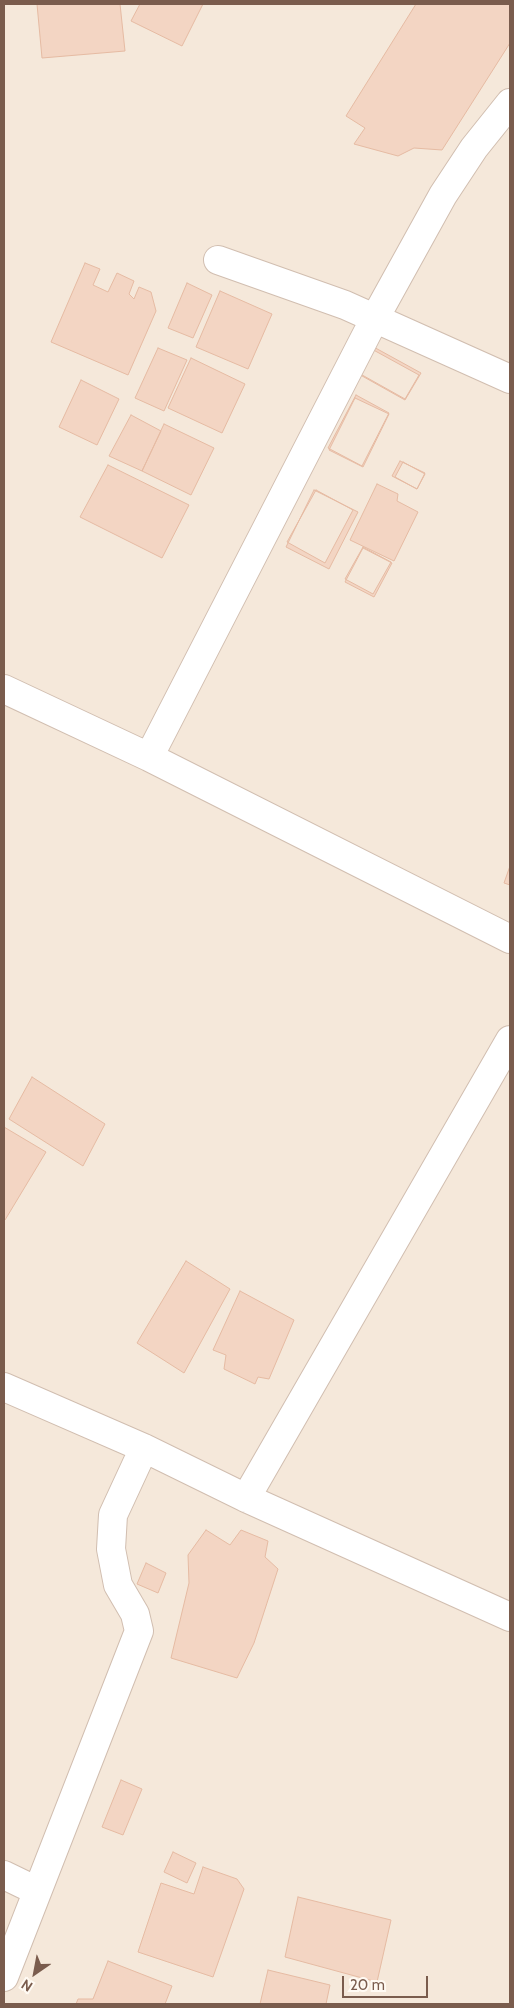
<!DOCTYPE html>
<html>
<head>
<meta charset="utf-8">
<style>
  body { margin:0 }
  #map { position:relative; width:514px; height:2008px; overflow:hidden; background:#fdf6ec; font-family:Cabin,sans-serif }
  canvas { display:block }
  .frame { position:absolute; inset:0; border:5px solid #7a5c4d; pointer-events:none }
  .north { position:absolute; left:10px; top:1948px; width:50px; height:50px; -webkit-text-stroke:4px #fffaf3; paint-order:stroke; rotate:213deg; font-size:14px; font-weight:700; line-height:20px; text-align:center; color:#7a5c4d }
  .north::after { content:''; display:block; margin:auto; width:18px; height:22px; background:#7a5c4d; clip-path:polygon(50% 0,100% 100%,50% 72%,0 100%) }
  .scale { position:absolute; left:342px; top:1976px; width:86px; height:22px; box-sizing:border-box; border:2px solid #7a5c4d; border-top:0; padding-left:6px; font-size:15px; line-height:18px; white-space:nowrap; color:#7a5c4d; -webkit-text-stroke:4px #fffaf3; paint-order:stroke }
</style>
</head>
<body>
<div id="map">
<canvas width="514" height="2008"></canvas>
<div class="frame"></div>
<div class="north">N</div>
<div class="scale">20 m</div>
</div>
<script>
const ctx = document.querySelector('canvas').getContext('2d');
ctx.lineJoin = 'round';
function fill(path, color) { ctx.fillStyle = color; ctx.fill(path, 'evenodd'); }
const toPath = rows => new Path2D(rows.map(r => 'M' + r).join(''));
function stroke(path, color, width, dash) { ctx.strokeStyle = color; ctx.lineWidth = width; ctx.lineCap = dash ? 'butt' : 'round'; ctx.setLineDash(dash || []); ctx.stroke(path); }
fill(toPath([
  [4,4,510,4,510,2004,4,2004]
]), '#f5e8da');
const building = toPath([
  [37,4,120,4,125,51,42,58,37,4],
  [140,4,203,4,182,46,131,21,140,4],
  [416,4,510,4,510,43,442,150,414,148,398,156,354,144,365,128,346,116,416,4],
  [85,263,100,269,93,285,108,292,117,273,134,281,129,294,134,299,139,287,151,292,156,311,128,375,51,342,85,263],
  [187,283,212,295,193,338,168,328,187,283],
  [220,291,272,314,248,369,196,347,220,291],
  [370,345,421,373,405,400,355,372,370,345],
  [368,347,419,375,405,399,355,371,368,347],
  [158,348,187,360,164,411,135,398,158,348],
  [191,358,245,384,222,433,168,408,191,358],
  [81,380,119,399,97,445,59,427,81,380],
  [356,395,389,413,362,466,328,448,356,395],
  [355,398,389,414,363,467,329,450,355,398],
  [131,415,161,431,142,471,109,456,131,415],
  [164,424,214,448,191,495,142,471,164,424],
  [400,461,425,473,417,489,392,476,400,461],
  [403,462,425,474,417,489,395,477,403,462],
  [108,465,189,505,162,558,80,517,108,465],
  [377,484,398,494,397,501,418,512,394,561,350,540,377,484],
  [314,490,358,512,329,569,286,547,314,490],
  [316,490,353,510,325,563,287,542,316,490],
  [363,547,391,562,373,594,345,579,363,547],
  [363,548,392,563,374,597,345,582,363,548],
  [510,866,510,885,504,883,510,866],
  [32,1077,105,1124,83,1166,9,1119,32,1077],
  [4,1127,46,1152,5,1220,4,1219,4,1127],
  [186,1261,230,1289,184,1373,137,1343,186,1261],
  [240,1291,294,1320,269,1379,258,1377,255,1384,224,1369,226,1355,213,1350,240,1291],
  [206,1530,230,1545,241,1530,268,1541,265,1557,278,1569,254,1643,237,1678,171,1658,189,1583,188,1555,206,1530],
  [146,1563,166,1573,158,1593,137,1584,146,1563],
  [121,1780,142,1789,123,1835,102,1827,121,1780],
  [173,1852,196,1863,187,1883,164,1872,173,1852],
  [203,1867,237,1879,244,1889,213,1977,138,1952,161,1883,194,1894,203,1867],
  [298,1897,391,1920,377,1982,285,1957,298,1897],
  [108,1961,172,1986,165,2004,76,2004,78,1999,93,1999,108,1961],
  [268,1970,330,1985,326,2004,260,2004,268,1970]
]);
fill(building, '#f3d5c3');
stroke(building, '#e6bba3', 1);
const minor = toPath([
  [218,260,345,305,510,379],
  [4,689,149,757,510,939],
  [149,757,375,318,443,195,474,148,510,103],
  [4,1387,144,1448,246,1498,510,1617],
  [246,1498,510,1040],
  [4,1875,37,1891],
  [4,1977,139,1631,135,1614,118,1585,111,1549,113,1515,144,1448]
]);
stroke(minor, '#d1beb0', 30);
stroke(minor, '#fff', 28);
</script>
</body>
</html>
